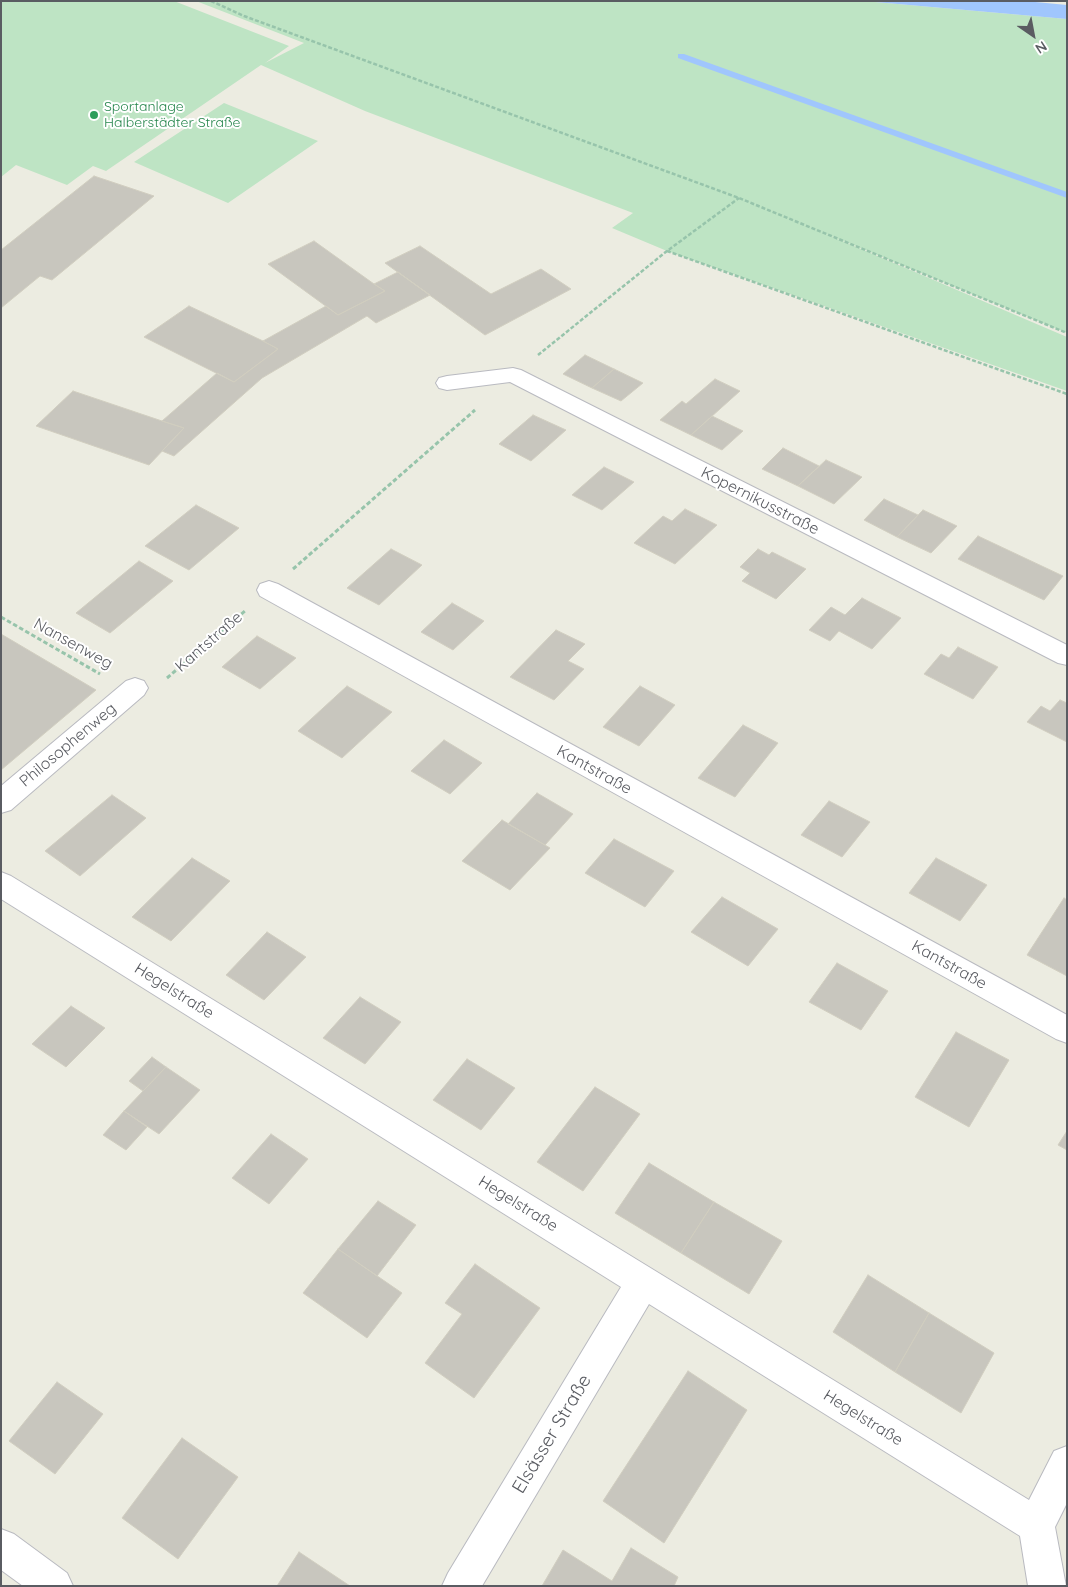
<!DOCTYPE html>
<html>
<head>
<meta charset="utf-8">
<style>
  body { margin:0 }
  #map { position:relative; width:1068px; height:1587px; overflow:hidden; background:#ecece1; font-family:Quicksand,sans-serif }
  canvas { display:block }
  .frame { position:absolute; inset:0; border:2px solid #5a5c62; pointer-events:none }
  .north { position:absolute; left:1008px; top:10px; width:50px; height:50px; -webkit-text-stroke:4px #fff; paint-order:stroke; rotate:147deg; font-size:14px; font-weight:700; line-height:20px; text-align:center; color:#5a5c62 }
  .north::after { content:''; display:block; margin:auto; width:18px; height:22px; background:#5a5c62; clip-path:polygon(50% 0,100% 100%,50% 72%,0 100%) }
</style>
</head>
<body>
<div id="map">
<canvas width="1068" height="1587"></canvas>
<div class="frame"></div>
<div class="north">N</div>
</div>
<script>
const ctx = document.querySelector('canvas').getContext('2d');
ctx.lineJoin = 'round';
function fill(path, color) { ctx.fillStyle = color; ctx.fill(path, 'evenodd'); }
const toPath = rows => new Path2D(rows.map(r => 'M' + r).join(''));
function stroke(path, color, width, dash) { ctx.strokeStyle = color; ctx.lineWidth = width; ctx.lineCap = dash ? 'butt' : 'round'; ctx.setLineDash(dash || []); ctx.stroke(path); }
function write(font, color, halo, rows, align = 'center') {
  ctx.font = font + ' Quicksand,sans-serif'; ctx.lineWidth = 4; ctx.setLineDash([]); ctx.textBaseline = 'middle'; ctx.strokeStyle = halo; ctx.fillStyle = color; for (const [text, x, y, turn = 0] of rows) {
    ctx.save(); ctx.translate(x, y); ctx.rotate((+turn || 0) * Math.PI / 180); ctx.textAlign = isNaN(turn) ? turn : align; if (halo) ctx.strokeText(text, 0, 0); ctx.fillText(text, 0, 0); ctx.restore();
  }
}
fill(toPath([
  [1,1,174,1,289,46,265,63,304,43,196,1,864,1,1067,19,1067,333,819,231,1067,337,1067,391,667,251,612,228,633,213,365,111,261,65,106,171,93,166,67,185,16,165,1,177],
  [224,103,318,141,228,203,134,162]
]), '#bee4c4');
fill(toPath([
  [864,1,1025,1,1067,5,1067,19]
]), '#a0c6fd');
fill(toPath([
  [678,54,684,54,1067,192,1067,198,678,58,678,54]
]), '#a0c6fd');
const building = toPath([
  [94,176,154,196,52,280,40,276,1,308,1,250,94,176],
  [314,241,374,284,385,291,338,315,268,264,314,241],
  [420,246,491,294,541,269,571,289,485,335,385,263,420,246],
  [398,272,430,295,376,323,367,316,262,378,174,456,162,451,184,428,162,421,217,373,234,382,278,349,263,341,326,306,338,315,385,291,374,284,398,272],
  [189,306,263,341,278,349,234,382,144,337,189,306],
  [585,355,614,369,592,388,563,374,585,355],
  [614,369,643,383,621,401,592,388,614,369],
  [715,379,740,391,691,435,660,420,682,401,686,404,715,379],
  [73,391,162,421,184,428,149,465,36,426,73,391],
  [533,415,566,430,531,461,499,444,533,415],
  [712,416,743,431,722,450,691,435,712,416],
  [783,448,819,466,798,486,762,469,783,448],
  [826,460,862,477,834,504,798,486,826,460],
  [604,467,634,482,602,510,572,495,604,467],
  [884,499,918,515,897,537,864,520,884,499],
  [196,505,239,528,189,570,145,546,196,505],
  [685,509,717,525,675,564,634,543,663,516,672,521,685,509],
  [923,510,957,526,931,553,897,537,923,510],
  [978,536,1063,576,1044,600,958,559,978,536],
  [391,549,422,565,379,605,347,588,391,549],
  [758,549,769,555,772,552,806,569,776,599,742,581,750,573,740,567,758,549],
  [139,561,173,581,110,633,76,613,139,561],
  [862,598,901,618,872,649,839,631,830,641,809,630,831,607,845,615,862,598],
  [452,603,484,621,453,650,421,632,452,603],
  [556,630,585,644,568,661,584,669,554,700,510,677,556,630],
  [1,634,96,690,1,770,1,634],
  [257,636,296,658,260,689,222,667,257,636],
  [958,647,998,667,973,699,924,674,941,654,949,658,958,647],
  [347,686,392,712,342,758,298,731,347,686],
  [640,686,675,705,639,746,603,727,640,686],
  [1060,700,1067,703,1067,742,1027,722,1041,706,1050,711,1060,700],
  [743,725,778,743,735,797,698,778,743,725],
  [444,740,482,763,450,794,411,771,444,740],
  [537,793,573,814,545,845,508,824,537,793],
  [112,795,146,818,80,876,45,851,112,795],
  [829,801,870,822,842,857,801,835,829,801],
  [502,820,550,848,510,890,462,861,502,820],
  [614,839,674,871,645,907,585,873,614,839],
  [192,858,230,881,171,941,132,917,192,858],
  [936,858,987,885,960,921,909,893,936,858],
  [722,897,778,929,748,966,691,932,722,897],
  [1064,898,1067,900,1067,976,1027,955,1064,898],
  [267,932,306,957,264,1000,226,975,267,932],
  [837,963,888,991,861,1030,809,1002,837,963],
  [360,997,401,1022,365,1064,323,1038,360,997],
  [71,1006,105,1028,66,1067,32,1044,71,1006],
  [956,1032,1009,1060,969,1127,915,1097,956,1032],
  [152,1057,166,1067,143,1091,129,1081,152,1057],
  [467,1059,515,1088,481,1130,433,1100,467,1059],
  [166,1067,200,1090,159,1134,124,1111,166,1067],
  [595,1087,640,1114,583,1191,537,1162,595,1087],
  [124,1111,147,1127,126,1150,103,1135,124,1111],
  [1067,1131,1067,1150,1058,1145,1067,1131],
  [271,1134,308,1159,269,1204,232,1178,271,1134],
  [649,1163,714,1202,681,1253,615,1213,649,1163],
  [378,1201,416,1225,377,1276,338,1249,378,1201],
  [714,1202,782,1241,749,1294,681,1253,714,1202],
  [338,1249,402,1293,367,1338,303,1293,338,1249],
  [475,1264,540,1308,474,1398,425,1363,462,1314,445,1303,475,1264],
  [868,1275,929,1313,895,1372,833,1332,868,1275],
  [929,1313,994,1353,961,1413,895,1372,929,1313],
  [688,1371,747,1410,664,1543,603,1501,688,1371],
  [57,1382,103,1414,55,1474,9,1441,57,1382],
  [182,1438,238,1477,178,1559,122,1518,182,1438],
  [631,1548,678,1577,674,1586,542,1586,563,1550,612,1581,631,1548],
  [299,1552,350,1586,277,1586,299,1552]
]);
fill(building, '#c8c6be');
stroke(building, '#d1cec0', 1);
const minor = toPath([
  [513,368,521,370,1067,645,1067,665,1058,663,510,382,447,390,439,388,436,383,439,378,447,376,513,368],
  [269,581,278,584,1067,1015,1067,1043,1056,1039,260,596,257,590,260,584,269,581],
  [135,678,144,681,148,688,144,695,11,810,1,813,1,786,126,681,135,678],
  [1,872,11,876,1029,1500,1054,1451,1067,1446,1067,1503,1055,1527,1066,1586,1028,1586,1020,1536,649,1304,482,1586,442,1586,448,1573,621,1287,1,899,1,872],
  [1,1529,14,1534,67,1573,73,1586,23,1586,1,1570,1,1529]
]);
stroke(minor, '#b9bac0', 2);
stroke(toPath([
  [211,1,244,16,739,198,1067,333],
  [667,251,1067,394],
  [538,355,667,251,739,198]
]), '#97c4ab', 2.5, [4, 2]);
stroke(toPath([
  [293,569,475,410],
  [1,617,100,674],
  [167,678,245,611]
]), '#97c4ab', 3, [4.5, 2.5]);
fill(minor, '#fff');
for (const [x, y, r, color] of [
  [94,115,5,"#2e9e5b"]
]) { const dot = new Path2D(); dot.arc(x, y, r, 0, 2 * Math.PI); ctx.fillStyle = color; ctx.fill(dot); stroke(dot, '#fff', 2); }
write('14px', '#27864d', '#fff', [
  ["Sportanlage",104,107],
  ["Halberstädter Straße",104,123]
], 'left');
write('16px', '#5a5c62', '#fff', [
  ["Kopernikusstraße",760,501,27],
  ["Kantstraße",209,642,-41],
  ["Nansenweg",73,644,29],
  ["Philosophenweg",68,745,-40],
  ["Kantstraße",594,770,29],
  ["Kantstraße",949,965,29],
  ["Hegelstraße",174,991,32],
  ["Hegelstraße",518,1204,32],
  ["Hegelstraße",863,1418,32]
]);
write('19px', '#5a5c62', '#fff', [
  ["Elsässer Straße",552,1434,-59]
]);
</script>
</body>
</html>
